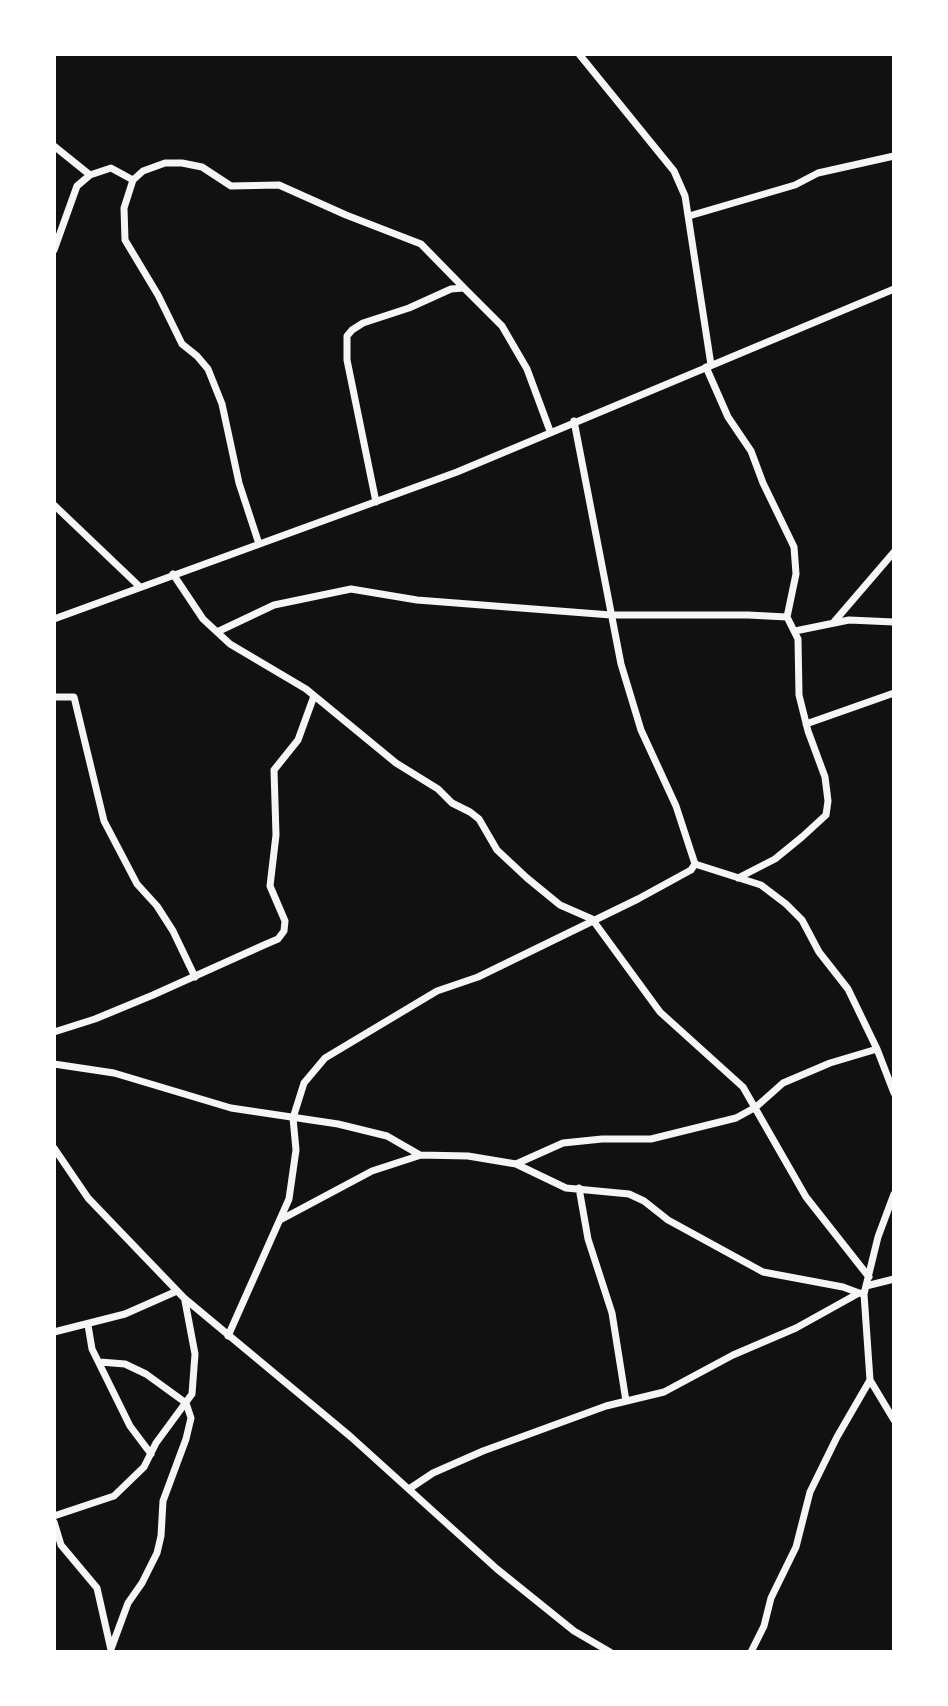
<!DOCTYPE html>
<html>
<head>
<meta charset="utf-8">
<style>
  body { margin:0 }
  #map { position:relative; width:948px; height:1706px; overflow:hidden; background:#111; font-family:"DM Sans",sans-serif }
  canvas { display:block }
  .frame { position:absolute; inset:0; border:56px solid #fff; pointer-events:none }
</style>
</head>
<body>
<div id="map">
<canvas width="948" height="1706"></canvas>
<div class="frame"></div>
</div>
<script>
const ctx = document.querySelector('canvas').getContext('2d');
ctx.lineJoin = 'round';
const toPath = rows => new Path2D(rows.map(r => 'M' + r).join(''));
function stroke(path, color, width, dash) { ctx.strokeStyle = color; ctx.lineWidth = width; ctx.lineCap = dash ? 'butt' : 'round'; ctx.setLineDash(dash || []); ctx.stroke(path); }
stroke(toPath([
  [579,54,674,171,685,196,711,365],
  [54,146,90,175],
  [689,216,795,185,818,173,894,156],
  [54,250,77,186,90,175,111,168,133,180],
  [706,367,728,417,751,451,763,483,794,547,796,574,787,617,798,639,799,695,808,731,825,777,828,801,826,815,802,837,775,859,738,878],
  [376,502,347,360,347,336,352,330,363,323,409,308,451,289,464,288,502,326,527,369,550,431],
  [54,505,140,587],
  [259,544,239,483,222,404,208,369,197,356,182,344,158,295,125,240,124,208,133,180,143,171,165,163,182,163,202,167,231,186,279,185,346,215,421,244,464,288],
  [173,574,203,619,230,644,306,689,396,763,438,789,452,803,470,812,479,819,497,850,527,878,560,905,592,919,660,1012,743,1087,806,1197,869,1277],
  [54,619,457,472,894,289],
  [833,623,894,552],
  [795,631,849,620,894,622],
  [217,632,274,605,351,589,417,600,611,615,748,615,787,617],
  [54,697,74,697,104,821,137,884,157,906,173,931,195,977],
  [806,724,894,693],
  [695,864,761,885,786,904,802,920,819,952,848,989,877,1049,894,1093],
  [54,1032,95,1019,153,995,264,945,278,939,284,931,285,921,270,886,276,835,274,770,298,740,314,696],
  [54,1064,114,1073,231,1108,338,1124,387,1136,420,1155,468,1156,516,1164,566,1188,629,1194,644,1201,668,1220,763,1272,843,1287,859,1293],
  [54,1148,88,1198,184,1298,351,1437,497,1569,574,1631,610,1652],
  [516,1164,563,1143,602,1139,651,1139,736,1118,756,1107,783,1083,830,1063,877,1049],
  [579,1188,588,1239,612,1313,626,1401],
  [282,1219,372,1171,418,1156],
  [866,1286,894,1279],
  [88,1325,92,1349,130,1426,151,1454],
  [54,1332,125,1314,177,1291],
  [228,1336,289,1199,296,1150,293,1118,304,1083,325,1058,437,991,478,977,638,899,691,870,695,864,676,806,641,730,621,664,574,421],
  [100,1362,125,1364,146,1374,186,1403,191,1418,186,1439,163,1501,161,1536,157,1553,142,1583,128,1603,111,1649],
  [870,1380,894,1420],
  [409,1489,433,1473,483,1451,606,1406,664,1392,733,1355,796,1328,859,1293,864,1294],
  [54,1516,114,1496,144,1467,156,1443,192,1394,195,1354,185,1301],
  [54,1522,61,1545,97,1588,111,1650],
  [751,1652,764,1626,771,1598,796,1547,810,1492,837,1437,870,1380,864,1294,878,1237,894,1194]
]), '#f5f5f5', 7);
</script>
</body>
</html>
